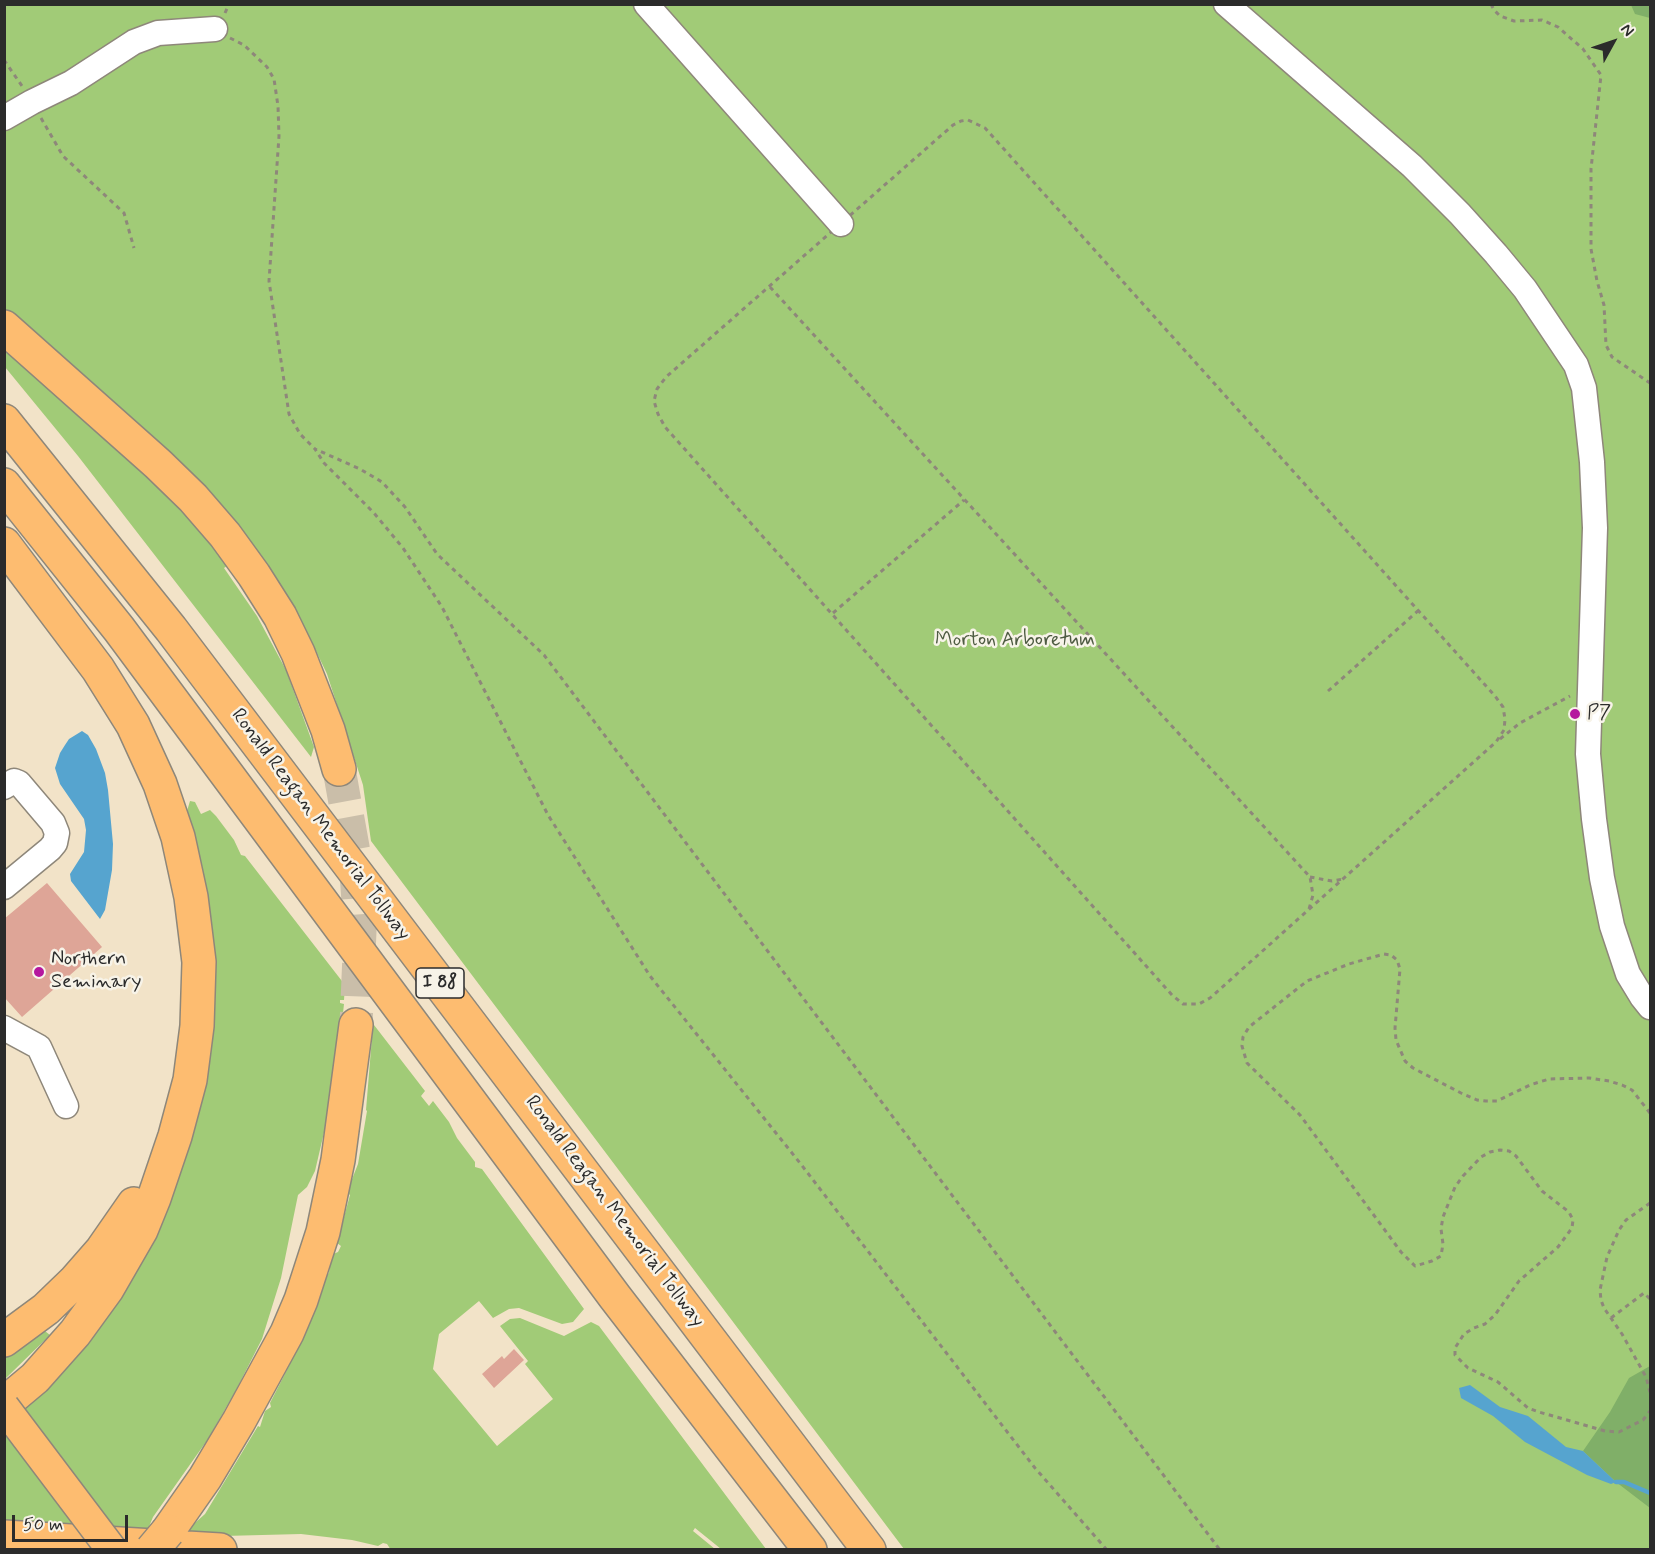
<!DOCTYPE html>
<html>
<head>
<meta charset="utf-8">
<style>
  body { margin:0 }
  #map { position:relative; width:1655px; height:1554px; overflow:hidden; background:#f2e3c8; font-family:Mynerve,sans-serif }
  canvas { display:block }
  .frame { position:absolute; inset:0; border:6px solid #2b2b2b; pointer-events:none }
  .north { position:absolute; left:1583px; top:12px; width:60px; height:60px; -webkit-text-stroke:4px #f7f3e8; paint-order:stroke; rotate:50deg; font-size:16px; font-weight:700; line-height:24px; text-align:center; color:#2b2b2b }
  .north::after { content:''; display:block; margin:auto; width:21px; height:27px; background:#2b2b2b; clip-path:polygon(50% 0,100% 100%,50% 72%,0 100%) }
  .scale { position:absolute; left:12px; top:1515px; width:116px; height:27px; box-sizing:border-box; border:3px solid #2b2b2b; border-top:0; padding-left:8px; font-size:18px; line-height:21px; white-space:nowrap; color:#2b2b2b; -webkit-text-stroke:4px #f7f3e8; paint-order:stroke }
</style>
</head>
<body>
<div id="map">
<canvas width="1655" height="1554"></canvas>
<div class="frame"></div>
<div class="north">N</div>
<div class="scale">50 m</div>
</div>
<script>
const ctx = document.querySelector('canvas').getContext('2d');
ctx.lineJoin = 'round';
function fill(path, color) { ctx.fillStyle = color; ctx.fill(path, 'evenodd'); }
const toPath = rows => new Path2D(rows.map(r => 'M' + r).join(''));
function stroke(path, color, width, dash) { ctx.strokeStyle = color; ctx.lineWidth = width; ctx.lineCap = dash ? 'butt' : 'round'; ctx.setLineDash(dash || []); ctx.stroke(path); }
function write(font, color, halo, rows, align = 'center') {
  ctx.font = font + ' Mynerve,sans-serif'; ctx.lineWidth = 5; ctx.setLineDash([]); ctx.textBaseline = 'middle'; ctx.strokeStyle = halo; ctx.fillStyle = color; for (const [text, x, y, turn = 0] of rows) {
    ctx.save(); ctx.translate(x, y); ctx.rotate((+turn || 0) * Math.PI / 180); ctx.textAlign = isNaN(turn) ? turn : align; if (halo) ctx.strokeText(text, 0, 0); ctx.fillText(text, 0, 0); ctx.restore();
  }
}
fill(toPath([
  [4,5,1650,5,1650,1549,904,1549,371,841,363,785,327,674,306,630,277,580,254,548,5,312],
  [4,346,186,504,231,568,227,566,224,568,257,616,286,670,314,747,311,757,78,456,5,367],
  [190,801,195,802,201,814,210,810,216,816,234,840,241,855,245,856,345,985,344,1000,340,1000,340,1003,344,1004,342,1022,329,1111,315,1171,307,1187,298,1195,281,1278,262,1339,235,1392,208,1439,153,1517,148,1529,186,1531,205,1514,258,1426,260,1427,265,1411,271,1407,270,1403,289,1366,323,1277,329,1273,331,1255,338,1252,341,1246,337,1243,350,1195,347,1192,358,1164,367,1111,366,1110,373,1025,374,1025,425,1091,421,1096,429,1106,433,1101,449,1122,457,1138,475,1162,475,1167,482,1169,584,1309,573,1322,562,1324,519,1308,509,1309,493,1318,479,1301,439,1334,433,1369,497,1446,553,1399,525,1364,528,1361,500,1326,510,1319,520,1318,564,1336,591,1322,599,1326,766,1549,721,1549,695,1528,693,1531,715,1549,391,1550,387,1544,383,1543,378,1546,352,1540,301,1534,185,1537,5,1526,5,1410,28,1391,190,1111,187,811],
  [41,1328,50,1335,5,1379,4,1356]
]), '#a1cb77');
fill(toPath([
  [1631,5,1650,5,1650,18,1635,14],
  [1650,1366,1650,1508,1616,1482,1583,1451,1610,1412,1629,1378]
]), '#80af68');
fill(toPath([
  [82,731,88,735,96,749,105,773,108,790,113,844,112,870,105,910,100,919,71,881,70,874,84,852,86,830,84,819,60,784,55,768,60,753,65,745,69,739],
  [1470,1385,1500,1407,1528,1416,1566,1447,1583,1451,1616,1482,1611,1484,1587,1475,1525,1442,1493,1416,1461,1398,1459,1388]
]), '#56a4cf');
stroke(toPath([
  [1616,1482,1624,1482,1650,1493]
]), '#56a4cf', 4.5);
fill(toPath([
  [47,883,102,947,22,1017,4,997,4,919],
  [514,1349,524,1360,494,1388,482,1374,502,1356,504,1359]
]), '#dea597');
stroke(toPath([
  [339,769,355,858,360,931,356,1025]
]), '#cabea9', 33, [33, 16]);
const minor = toPath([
  [646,4,841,224],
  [1226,4,1412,166,1460,214,1496,254,1525,289,1576,365,1584,388,1592,462,1595,528,1588,754,1594,819,1602,878,1612,926,1628,974,1642,997,1650,1007],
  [4,118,32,102,71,83,134,42,158,33,215,29],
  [4,787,14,781,19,783,53,823,57,833,55,843,50,849,4,887],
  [4,1028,39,1047,66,1106]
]);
const highway = toPath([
  [4,327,158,464,193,498,225,535,254,575,280,616,298,653,328,730,339,769],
  [4,421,171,629,869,1550],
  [4,485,119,629,615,1297,810,1550],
  [4,544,98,669,133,725,160,784,178,837,191,897,199,962,197,1026,190,1080,175,1136,154,1198,141,1230,107,1289,75,1333,35,1378,4,1404],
  [4,1340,46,1309,74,1282,102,1250,134,1204],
  [168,1531,205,1478,239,1421,287,1333,301,1300,323,1232,338,1160,356,1025],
  [4,1537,220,1550]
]);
stroke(minor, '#8e877a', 27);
stroke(highway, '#8e877a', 36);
stroke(toPath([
  [1491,4,1494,10,1500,16,1514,21,1542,20,1558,27,1583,49,1601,75,1591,169,1591,249,1597,281,1604,305,1606,345,1612,357,1650,383],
  [225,13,229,4],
  [230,38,244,45,267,67,274,79,278,106,279,136,269,281,289,414,300,434,315,449],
  [4,60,22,86],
  [41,118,63,156,124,213,134,248],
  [968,120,985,128,1495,696,1503,707,1505,719,1504,730,1496,742,1210,998,1199,1004,1183,1004,1172,995,665,427,658,414,654,401,657,389,666,377,953,125,961,121,968,120],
  [770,287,1310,877,1313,895,1309,909],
  [833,613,964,500],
  [1328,691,1419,610],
  [1500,739,1520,723,1570,696],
  [1310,877,1332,881,1343,879],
  [1650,1113,1632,1090,1622,1085,1609,1081,1589,1078,1549,1079,1530,1085,1497,1101,1486,1101,1477,1100,1461,1093,1413,1068,1405,1061,1396,1040,1395,1028,1400,969,1397,960,1391,955,1384,954,1349,964,1307,981,1249,1027,1243,1037,1242,1046,1247,1063,1300,1115,1401,1252,1415,1266,1432,1261,1441,1256,1443,1244,1441,1229,1443,1217,1455,1187,1463,1176,1481,1157,1490,1152,1500,1150,1509,1151,1516,1156,1542,1191,1569,1212,1573,1220,1572,1228,1558,1247,1519,1281,1495,1315,1485,1324,1474,1328,1464,1334,1455,1348,1455,1355,1468,1368,1498,1382,1528,1408,1539,1412,1605,1431,1619,1432,1643,1420,1650,1411],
  [1650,1203,1626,1220,1619,1230,1607,1257,1600,1290,1601,1300,1604,1308,1622,1334,1646,1377,1650,1392],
  [1611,1318,1644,1293,1650,1299],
  [1107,1550,1035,1468,800,1163,650,976,548,815,442,607,403,548,374,513,324,463,315,449,360,469,382,482,405,507,437,554,544,655,1220,1550]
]), '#8e877a', 3, [4.5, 4.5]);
stroke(minor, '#fff', 24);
stroke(highway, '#fdbc70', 33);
const majorBridge = toPath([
  [4,1407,112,1550]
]);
const highwayBridge = toPath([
  [152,1550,168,1531]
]);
stroke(majorBridge, '#8e877a', 33, []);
stroke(highwayBridge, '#8e877a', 36, []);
stroke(majorBridge, '#fdbc70', 30);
stroke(highwayBridge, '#fdbc70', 33);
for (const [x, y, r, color] of [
  [1575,714,6,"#b5179e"],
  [39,972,6,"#b5179e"]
]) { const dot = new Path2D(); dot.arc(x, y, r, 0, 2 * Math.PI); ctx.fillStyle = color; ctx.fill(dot); stroke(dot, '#f7f3e8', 2); }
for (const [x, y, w] of [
  [440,983,48]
]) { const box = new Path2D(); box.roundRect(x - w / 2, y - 15, w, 30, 4.5); ctx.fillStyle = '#f7f3e8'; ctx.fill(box); stroke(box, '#2b2b2b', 1.5); }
write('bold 18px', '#2b2b2b', null, [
  ["I 88",440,983]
]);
write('20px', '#4e5b42', '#f7f3e8', [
  ["Morton Arboretum",1015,641]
]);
write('20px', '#2b2b2b', '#f7f3e8', [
  ["P7",1587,714],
  ["Northern",51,960],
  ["Seminary",51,983]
], 'left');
write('20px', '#2b2b2b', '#f7f3e8', [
  ["Ronald Reagan Memorial Tollway",320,825,53],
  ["Ronald Reagan Memorial Tollway",614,1212,53]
]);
</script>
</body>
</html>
